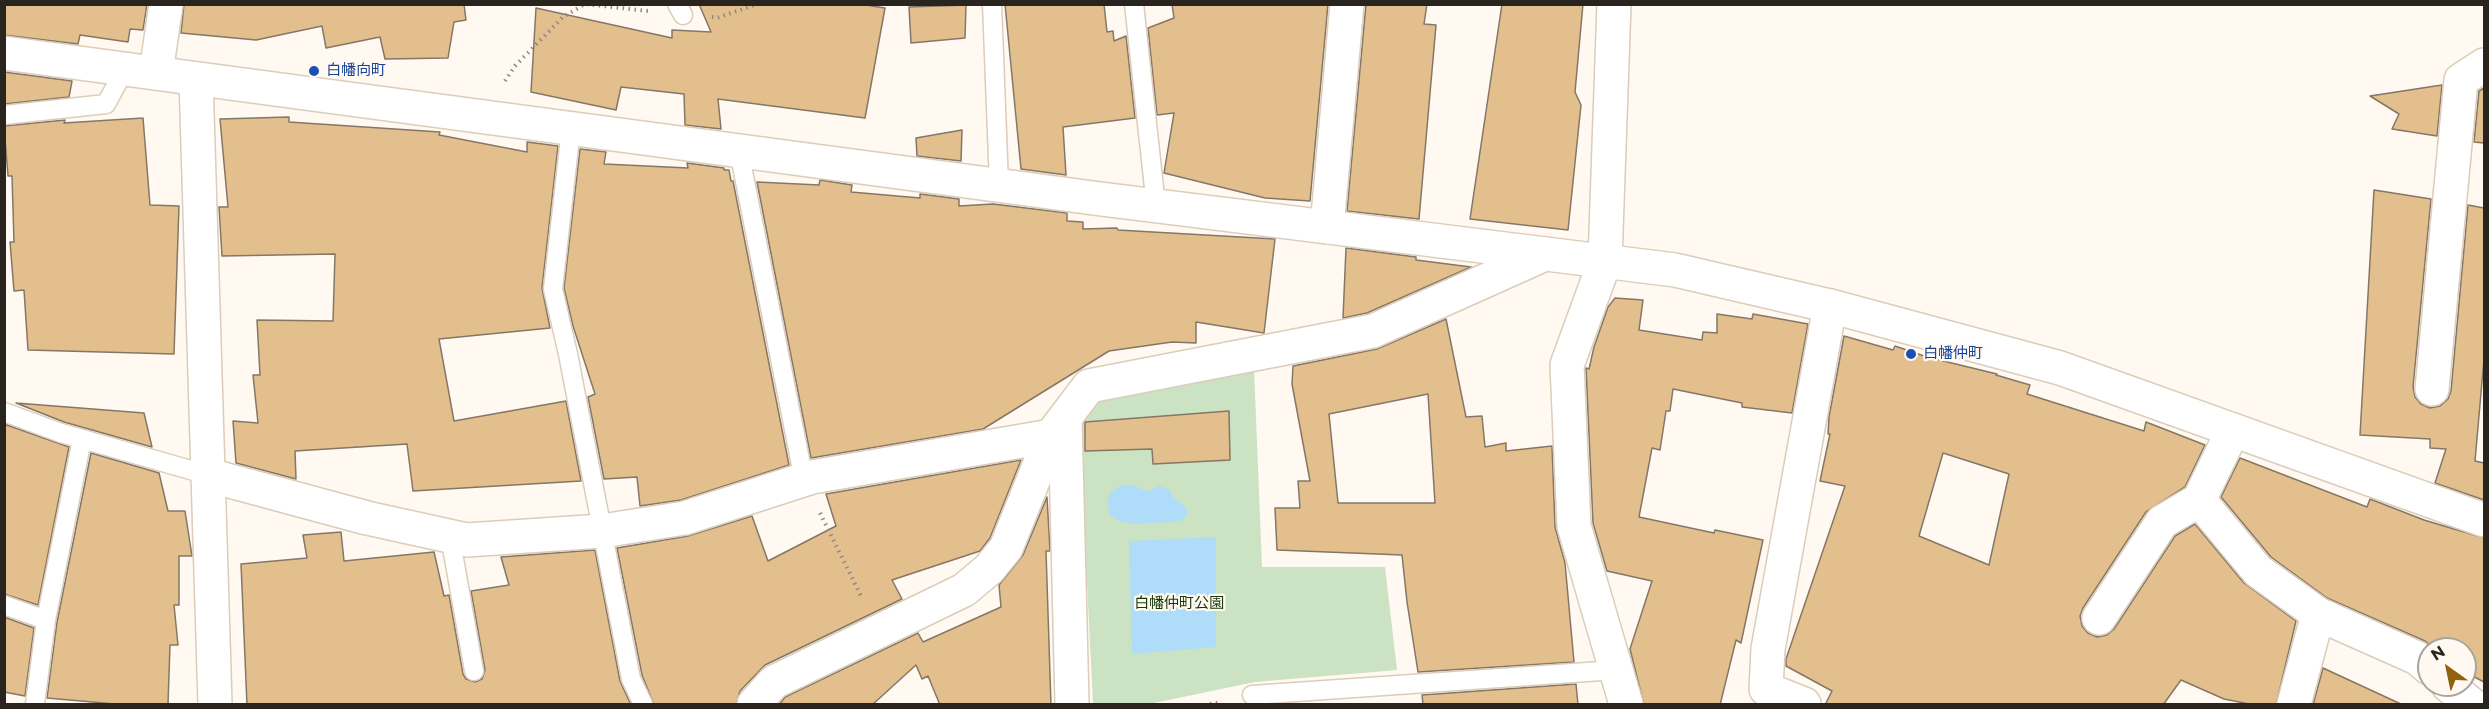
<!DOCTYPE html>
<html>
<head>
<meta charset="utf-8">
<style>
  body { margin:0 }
  #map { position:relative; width:2489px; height:709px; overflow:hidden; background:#fff9f1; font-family:Montserrat,sans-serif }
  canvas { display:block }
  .frame { position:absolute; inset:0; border:6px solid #29241d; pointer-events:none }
  .north { position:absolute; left:2417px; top:637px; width:60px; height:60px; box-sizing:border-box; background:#fff9f1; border:2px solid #a9a49c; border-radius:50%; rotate:327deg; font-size:16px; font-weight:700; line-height:24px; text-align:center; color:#29241d }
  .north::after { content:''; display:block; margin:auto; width:21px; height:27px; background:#91620e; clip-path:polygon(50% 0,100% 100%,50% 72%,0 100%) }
</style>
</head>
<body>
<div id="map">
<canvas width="2489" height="709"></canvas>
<div class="frame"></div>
<div class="north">N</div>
</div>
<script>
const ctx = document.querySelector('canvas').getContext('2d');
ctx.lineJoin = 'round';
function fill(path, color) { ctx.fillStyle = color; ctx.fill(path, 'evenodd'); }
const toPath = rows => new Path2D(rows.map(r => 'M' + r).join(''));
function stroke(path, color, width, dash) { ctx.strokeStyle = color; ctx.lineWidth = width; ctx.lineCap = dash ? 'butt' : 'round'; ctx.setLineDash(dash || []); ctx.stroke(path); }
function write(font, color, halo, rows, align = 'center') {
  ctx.font = font + ' Montserrat,"Noto Sans JP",sans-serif'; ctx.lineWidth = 4.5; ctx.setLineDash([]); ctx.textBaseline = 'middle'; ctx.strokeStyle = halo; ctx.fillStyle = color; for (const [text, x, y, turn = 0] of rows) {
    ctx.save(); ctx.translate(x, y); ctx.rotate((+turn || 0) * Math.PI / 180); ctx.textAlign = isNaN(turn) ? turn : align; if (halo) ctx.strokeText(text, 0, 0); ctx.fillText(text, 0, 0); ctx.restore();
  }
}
fill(toPath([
  [1254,368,1262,567,1385,567,1397,670,1255,682,1149,704,1093,704,1079,420,1099,398]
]), '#cbe3c2');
fill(toPath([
  [1134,485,1143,490,1150,491,1159,486,1169,489,1174,498,1184,505,1188,513,1183,520,1172,522,1133,524,1120,521,1110,515,1107,501,1111,492,1120,486],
  [1216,537,1216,647,1132,654,1129,541]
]), '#afdcf9');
const building = toPath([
  [4,4,147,4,143,30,130,29,128,42,80,35,78,44,4,35,4,4],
  [184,4,464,4,466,20,454,22,448,58,385,59,380,37,326,48,322,26,256,40,181,33,184,4],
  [699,4,859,4,885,8,865,118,718,99,721,129,685,125,684,94,621,87,616,110,531,92,536,8,672,38,672,30,711,32,699,4],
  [1005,4,1104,4,1107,32,1113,31,1114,41,1126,36,1135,118,1063,127,1066,175,1021,169,1005,4],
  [1172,4,1328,4,1310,201,1265,198,1164,173,1174,113,1157,115,1148,28,1174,18,1172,4],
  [1366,4,1427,4,1424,24,1436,25,1419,219,1347,211,1366,4],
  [1502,4,1583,4,1575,92,1581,105,1568,230,1470,219,1502,4],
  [966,5,965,38,911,43,909,7,966,5],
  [4,72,72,81,69,97,4,104,4,72],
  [2442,85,2437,136,2392,129,2399,114,2370,96,2442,85],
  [2484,88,2484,143,2474,142,2479,91,2484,88],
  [289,117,289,122,440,132,439,135,527,152,527,142,558,146,542,288,550,328,439,339,454,421,566,401,581,481,413,491,407,444,295,451,296,479,236,463,233,421,258,423,253,375,260,375,257,320,333,321,335,254,222,256,219,207,228,207,220,119,289,117],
  [143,118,150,205,179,206,174,354,28,350,24,290,14,291,10,242,14,242,12,176,8,176,4,126,65,120,64,123,143,118],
  [962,130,961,161,917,156,916,138,962,130],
  [580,149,606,152,604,164,688,168,687,163,724,168,724,170,729,170,731,181,733,181,789,465,681,500,640,506,637,477,604,479,588,397,595,394,573,326,564,288,580,149],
  [820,180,852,185,851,192,920,198,920,194,959,199,959,206,993,204,1067,213,1067,221,1083,222,1083,229,1117,228,1118,230,1275,239,1264,333,1196,322,1196,343,1172,342,1109,351,983,429,811,458,757,182,819,185,820,180],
  [2374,190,2431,199,2413,387,2415,397,2421,404,2430,408,2440,406,2448,399,2451,391,2468,205,2484,208,2484,359,2475,461,2484,463,2484,500,2435,483,2446,449,2430,448,2430,439,2360,435,2374,190],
  [1346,248,1416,257,1416,260,1471,267,1367,313,1343,318,1346,248],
  [1615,298,1643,300,1639,330,1702,340,1703,332,1717,333,1717,314,1752,319,1753,314,1808,324,1792,413,1742,407,1742,403,1673,389,1670,411,1666,411,1660,450,1652,448,1639,517,1714,533,1715,530,1763,540,1741,643,1736,640,1720,705,1644,705,1630,649,1652,581,1607,571,1593,523,1586,368,1589,369,1594,347,1608,307,1615,298],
  [1446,319,1466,417,1482,416,1485,447,1506,443,1506,451,1552,446,1555,527,1565,563,1574,662,1418,672,1407,602,1402,555,1277,550,1275,508,1300,508,1298,481,1310,481,1292,384,1293,366,1377,349,1446,319],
  [1428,394,1435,503,1338,503,1329,414,1428,394],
  [1844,336,1893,350,1895,346,1927,357,1997,374,1996,375,2030,385,2027,394,2144,431,2146,422,2205,445,2185,487,2146,512,2083,608,2080,616,2082,626,2088,633,2097,637,2107,635,2114,629,2175,536,2195,524,2244,583,2296,621,2276,705,2254,705,2224,699,2181,680,2163,705,1825,705,1832,691,1786,666,1786,659,1845,486,1820,481,1830,434,1828,434,1829,417,1844,336],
  [1943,453,2009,474,1989,565,1919,536,1943,453],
  [16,403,144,413,152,447,64,422,16,403],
  [1229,411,1230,460,1153,464,1152,449,1085,451,1085,422,1229,411],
  [4,424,69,447,38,605,4,594,4,424],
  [91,453,159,473,168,511,185,511,192,556,179,556,179,605,174,605,178,645,170,645,168,704,126,705,47,698,57,622,91,453],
  [2240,458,2367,507,2370,499,2424,520,2484,538,2484,682,2465,672,2465,649,2435,649,2425,641,2327,598,2271,557,2221,497,2240,458],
  [1021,460,990,538,980,551,892,580,902,599,765,665,740,691,736,705,654,705,642,675,617,548,688,536,752,516,768,561,836,526,826,494,1021,460],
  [1047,497,1050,551,1046,551,1051,705,940,705,928,676,922,679,916,665,872,705,779,705,785,697,918,633,923,642,1001,607,999,585,1023,555,1047,497],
  [341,532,344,561,434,552,444,596,449,595,463,674,466,679,475,682,482,679,485,670,471,591,509,585,501,557,595,550,620,681,631,705,247,705,241,564,307,558,303,535,341,532],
  [4,617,34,628,25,696,4,692,4,617],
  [2323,668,2403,705,2313,705,2323,668],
  [1576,684,1578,705,1423,705,1422,695,1576,684]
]);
fill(building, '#e4bf8e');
stroke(building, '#847766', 1.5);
const service = toPath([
  [677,4,683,15],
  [992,4,999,185],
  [1134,4,1156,206],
  [4,115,106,104,125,69],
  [571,129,553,289,568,354,631,679,643,704],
  [739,151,804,480],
  [4,412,61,433,208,475],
  [450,536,474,671],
  [4,605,46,620],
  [1252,695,1616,670],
  [35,704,46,620,82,439]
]);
const minor = toPath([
  [1614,4,1605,261,1567,365,1574,526,1626,704],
  [156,73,166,4],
  [1327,227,1347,4],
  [2432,389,2461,80,2484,65],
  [1065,418,1072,704],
  [2233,430,2199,500,2258,571,2318,614,2417,658,2429,668],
  [208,475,367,518,467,540,602,531,685,518,812,477,1051,436],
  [2099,618,2162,522,2199,500],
  [2448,685,2471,704],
  [754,704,774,682,964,590,989,569,1006,548,1051,436,1089,386,1373,331,1545,254],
  [1804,704,1766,689,1768,649,1830,306],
  [2294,704,2318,614]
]);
const tertiary = toPath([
  [4,53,1101,199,1675,270,1830,306,2060,368,2484,520],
  [196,79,215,704]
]);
stroke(service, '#dbcdba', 21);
stroke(minor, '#dbcdba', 36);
stroke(tertiary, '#dbcdba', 36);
stroke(toPath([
  [712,17,717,18,757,4],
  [505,81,515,66,563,17,585,4,648,11],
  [820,513,862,598],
  [1210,704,1222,702]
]), '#8f8982', 4, [1.5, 4.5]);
stroke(service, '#fff', 18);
stroke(minor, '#fff', 33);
stroke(tertiary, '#fff', 33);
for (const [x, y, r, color] of [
  [314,71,6,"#1a4fb4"],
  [1911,354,6,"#1a4fb4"]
]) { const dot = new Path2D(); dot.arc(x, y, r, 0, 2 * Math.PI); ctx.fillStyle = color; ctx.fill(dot); stroke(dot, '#fff9f1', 2); }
write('15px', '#164399', '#fff9f1', [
  ["白幡向町",326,71],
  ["白幡仲町",1923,354]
], 'left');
write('15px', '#183805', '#fff9f1', [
  ["白幡仲町公園",1179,604]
]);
</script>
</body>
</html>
